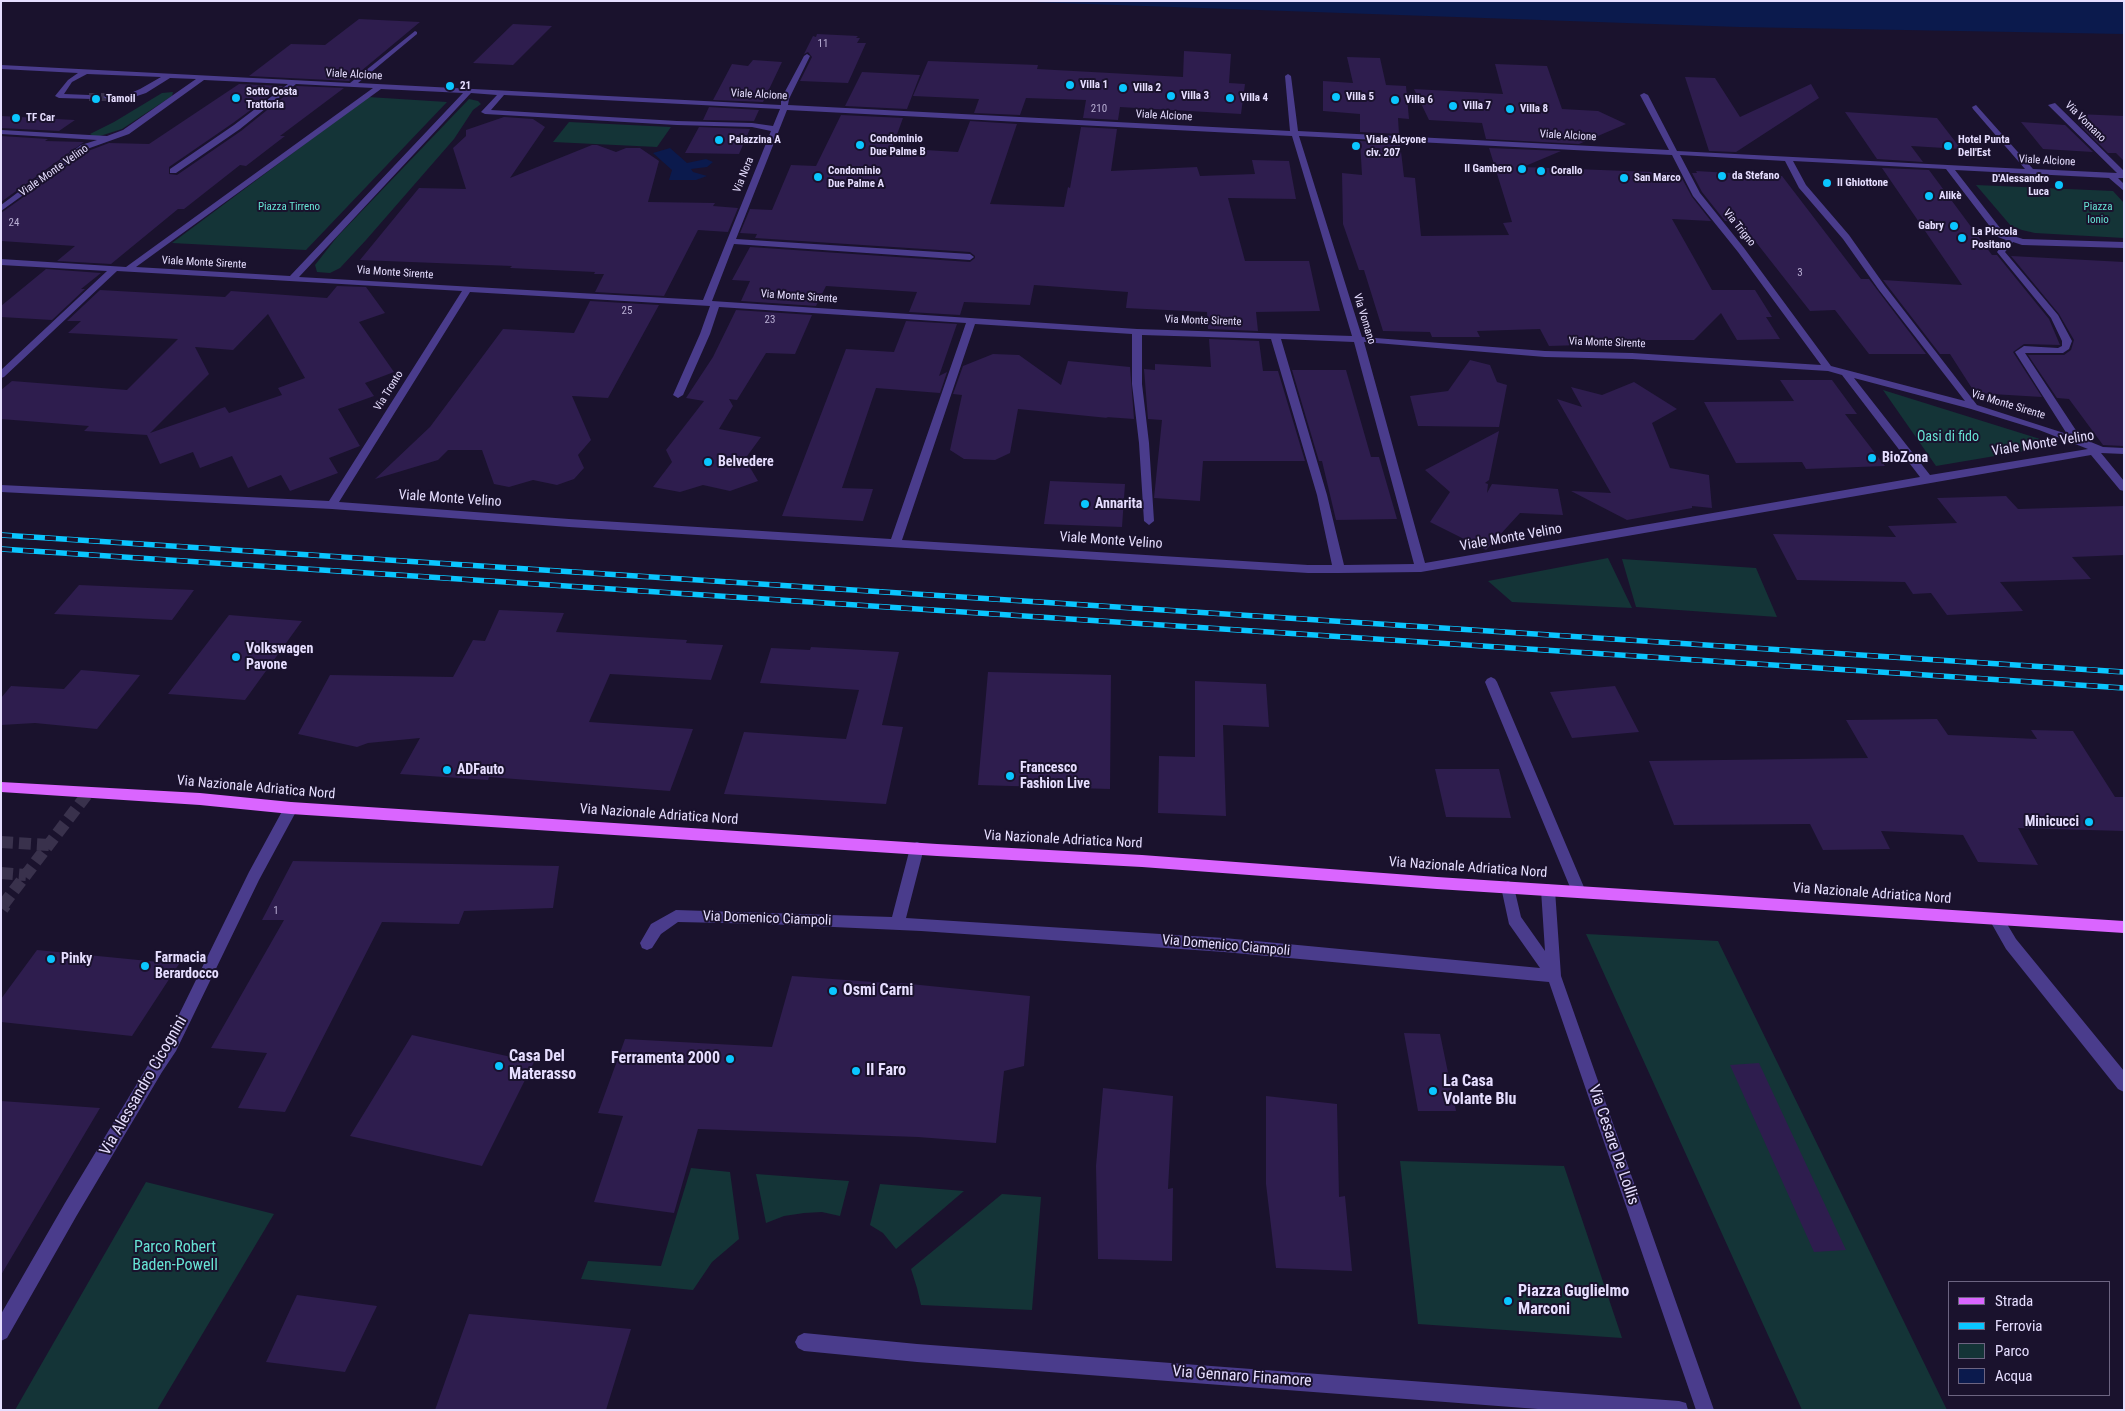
<!DOCTYPE html>
<html>
<head>
<meta charset="utf-8">
<style>
  body { margin:0 }
  #map { position:relative; width:2125px; height:1411px; overflow:hidden; background:#1a122d; font-family:"Roboto Condensed",sans-serif }
  canvas { display:block }
  .frame { position:absolute; inset:0; border:2px solid #e6deff; pointer-events:none }
  .legend { position:absolute; left:1948px; top:1281px; width:162px; height:115px; box-sizing:border-box; background:#1a122d; border:1px solid #6c6481; margin:0; padding:6px 9px; list-style:none; font-size:15px; color:#e6deff }
  .legend li { display:flex; align-items:center; gap:10px; height:25px }
  .legend b { width:25px; border:1px solid #6c6481 }
</style>
</head>
<body>
<div id="map">
<canvas width="2125" height="1411"></canvas>
<div class="frame"></div>
<ul class="legend">
<li><b style="height:6px;background:#da65ff"></b>Strada</li>
<li><b style="height:6px;background:#0ac6ff"></b>Ferrovia</li>
<li><b style="height:14px;background:#143437"></b>Parco</li>
<li><b style="height:14px;background:#0b1a4d"></b>Acqua</li>
</ul>
</div>
<script>
const ctx = document.querySelector('canvas').getContext('2d');
ctx.lineJoin = 'round';
function fill(path, color) { ctx.fillStyle = color; ctx.fill(path, 'evenodd'); }
const toPath = rows => new Path2D(rows.map(r => 'M' + r).join(''));
function stroke(path, color, width, dash) { ctx.strokeStyle = color; ctx.lineWidth = width; ctx.lineCap = dash ? 'butt' : 'round'; ctx.setLineDash(dash || []); ctx.stroke(path); }
function write(font, color, halo, rows, align = 'center') {
  ctx.font = font + ' "Roboto Condensed",sans-serif'; ctx.lineWidth = 4; ctx.setLineDash([]); ctx.textBaseline = 'middle'; ctx.strokeStyle = halo; ctx.fillStyle = color; for (const [text, x, y, turn = 0] of rows) {
    ctx.save(); ctx.translate(x, y); ctx.rotate((+turn || 0) * Math.PI / 180); ctx.textAlign = isNaN(turn) ? turn : align; if (halo) ctx.strokeText(text, 0, 0); ctx.fillText(text, 0, 0); ctx.restore();
  }
}
fill(toPath([
  [173,92,172,96,122,129,100,136,93,136,90,134,114,122,162,93],
  [368,97,447,102,306,250,172,243],
  [469,99,478,101,481,104,473,110,454,139,366,240,340,268,330,273,317,272,315,265,337,237],
  [569,122,671,127,657,147,553,142],
  [1976,185,2113,191,2124,203,2124,238,2035,233,2022,230,2011,226],
  [1883,390,2056,444,2060,445,1936,466],
  [1608,558,1632,608,1512,602,1488,581],
  [1622,559,1756,568,1777,617,1636,607],
  [1586,934,1718,941,1947,1410,1802,1410],
  [1400,1161,1564,1166,1622,1338,1418,1324],
  [691,1168,730,1172,739,1239,712,1262,693,1290,581,1279,588,1261,661,1266],
  [756,1174,849,1181,840,1216,822,1212,804,1213,784,1216,766,1223],
  [146,1182,274,1214,157,1410,15,1410],
  [880,1184,964,1191,896,1249,883,1233,870,1225],
  [1002,1194,1041,1197,1032,1310,921,1305,917,1288,911,1269]
]), '#143437');
fill(toPath([
  [1003,1,2124,1,2124,34,1739,27],
  [670,148,687,163,706,159,713,162,707,167,691,169,693,172,707,176,696,180,669,180,672,170,653,153]
]), '#0b1a4d');
fill(toPath([
  [359,19,420,22,349,81,249,76,291,44,325,45],
  [513,24,552,26,513,65,473,63],
  [817,34,858,36,856,38,860,38,857,43,866,43,848,83,800,81,812,57,808,52,804,54,813,36,816,37],
  [1184,51,1231,54,1229,83,1245,84,1241,114,1120,107,1118,120,1083,118,1086,100,1026,98,1020,115,974,113,979,99,913,96,928,61,1038,65,1037,69,1183,77],
  [1347,57,1380,58,1386,85,1406,86,1409,119,1398,118,1399,134,1360,132,1360,114,1323,111,1323,81,1353,83],
  [753,60,782,62,763,102,713,100,732,64,748,66],
  [1495,64,1547,66,1562,109,1598,111,1626,124,1579,144,1486,139,1482,123,1429,120,1414,89,1503,94],
  [862,72,920,75,907,109,845,106],
  [1685,77,1715,78,1740,117,1811,84,1819,98,1736,152,1709,151],
  [239,84,283,86,233,123,169,167,169,174,177,175,241,131,297,86,344,88,280,136,285,136,246,166,240,165,184,209,178,209,111,264,57,261,75,246,1,241,1,213,88,151,109,143,149,144],
  [709,107,759,110,754,121,703,120],
  [1845,112,1937,118,1961,149,1911,146,1923,162,1877,159],
  [2077,114,2124,116,2124,161,2116,153,2108,153,2081,126,2089,126],
  [841,115,903,118,892,148,958,152,970,121,1017,124,990,204,1064,207,1068,187,1070,188,1081,127,1117,129,1111,171,1197,167,1200,176,1255,174,1252,160,1289,161,1296,199,1228,198,1245,261,1309,261,1320,311,1256,312,1258,331,1208,329,1207,312,1126,308,1128,292,1034,285,1030,305,964,302,960,315,909,312,917,292,826,286,816,306,741,301,750,281,732,280,750,247,970,262,975,258,975,256,970,252,755,238,757,234,740,233,750,209,772,210,791,165,816,166],
  [1,116,75,120,59,131,1,128],
  [504,117,533,119,545,127,510,178,592,145,597,145,616,152,626,148,640,148,659,161,648,202,715,203,713,206,738,208,728,232,698,230,664,296,595,292,604,274,594,274,595,272,510,268,512,266,360,260,419,188,466,189,453,148,466,136,466,130],
  [2021,122,2065,125,2093,152,2043,149],
  [699,127,750,129,739,154,685,153],
  [1,136,48,139,45,141,84,142,1,202],
  [1360,141,1400,143,1404,177,1415,178,1421,236,1509,235,1503,223,1512,222,1489,148,1561,151,1523,167,1679,173,1692,197,1711,221,1672,219,1712,290,1755,290,1772,317,1766,317,1780,339,1737,340,1721,313,1694,340,1613,340,1615,344,1549,346,1540,329,1477,331,1480,337,1432,337,1430,332,1383,331,1364,270,1359,270,1343,224,1342,173,1362,175],
  [1882,168,1929,170,1992,255,1997,255,2049,319,2060,345,2024,344,2013,352,2042,397,1975,393,1950,354,1940,354,1883,280,1962,285],
  [1696,171,1782,176,1861,279,1869,279,1926,354,1869,354,1835,310,1810,311,1748,232,1742,232,1735,222,1725,221,1702,192,1692,173,1697,173],
  [2011,256,2124,262,2124,446,2103,445,2069,399,2057,398,2028,355,2064,355,2071,350,2074,340,2059,314],
  [46,269,101,273,81,289,85,289,52,320,1,317,1,306],
  [337,286,366,287,385,313,359,322,394,372,365,383,374,396,338,409,360,446,329,458,338,473,290,491,281,475,248,488,232,456,200,468,193,452,160,464,147,435,84,431,89,426,1,419,1,390,12,381,127,390,178,339,68,333,81,321,67,321,100,290,225,297,231,291,327,298],
  [268,314,305,378,278,388,282,395,229,413,225,407,150,433,209,374,195,347,233,350],
  [590,301,659,305,608,398,572,396,591,440,578,455,584,468,574,479,557,485,533,480,509,487,494,484,482,450,448,450,438,460,375,479,430,427,503,329,574,333],
  [736,310,812,315,795,354,766,353,737,400,729,399,733,406,719,429,761,437,745,459,758,481,730,491,703,485,680,492,653,487,672,462,666,450,704,401,686,398,713,357],
  [906,321,957,324,939,376,947,372,940,393,876,388,842,488,873,489,863,521,782,516,846,349,894,352],
  [1209,339,1259,341,1263,371,1278,371,1305,461,1203,461,1200,501,1154,498,1162,420,1148,419,1144,369,1155,370,1155,364,1211,367],
  [993,354,1019,355,1061,385,1068,361,1130,367,1134,419,1106,417,1108,418,1018,409,1010,453,995,460,964,459,950,450,962,395,953,394,963,366],
  [1470,360,1490,365,1497,382,1507,385,1499,427,1418,426,1410,396,1448,391],
  [1292,370,1346,370,1371,457,1379,457,1397,519,1336,520,1322,461,1319,461],
  [1780,380,1832,380,1857,414,1845,414,1885,466,1806,469,1802,462,1736,463,1704,402,1794,401],
  [1634,382,1677,409,1652,423,1670,468,1709,475,1712,508,1692,506,1692,508,1627,520,1571,491,1611,493,1557,399,1582,407,1571,387,1602,395],
  [1499,431,1489,480,1485,483,1488,484,1487,493,1492,484,1558,489,1563,515,1520,513,1486,550,1430,522,1450,492,1425,470],
  [1050,481,1125,484,1122,527,1044,524],
  [2006,496,2018,509,2124,506,2124,555,2072,557,2091,579,2000,582,2023,611,1947,615,1931,593,1913,594,1905,582,1797,580,1773,534,1896,537,1888,526,1957,523,1937,498],
  [79,585,194,590,172,620,54,614],
  [499,610,564,613,556,632,687,640,686,643,723,645,711,680,610,674,589,722,693,729,670,791,489,777,488,780,400,774,420,738,368,743,357,747,298,734,330,675,453,677,473,640,485,641],
  [229,615,302,621,245,700,168,694],
  [811,647,899,652,882,725,903,727,886,804,724,794,744,732,846,739,859,690,760,683,771,648,810,650],
  [81,670,140,675,97,729,35,723,1,725,1,698,11,686,64,689],
  [988,672,1111,675,1110,789,978,785],
  [1195,681,1266,684,1269,727,1223,725,1226,816,1158,813,1159,756,1195,757],
  [1615,686,1639,732,1572,738,1550,692],
  [1937,719,1948,735,2037,739,2031,730,2073,731,2115,797,2124,797,2124,831,2018,828,2038,865,1978,862,1963,835,1881,831,1890,849,1823,850,1810,824,1674,825,1649,761,1868,758,1846,720],
  [1435,769,1499,769,1511,818,1446,817],
  [293,861,559,866,553,908,464,911,459,924,382,922,285,1112,238,1108,267,1053,211,1048,284,920,262,920],
  [37,950,179,964,132,1036,1,1022,1,999],
  [792,976,900,984,900,983,1030,996,1024,1066,1004,1071,996,1143,918,1137,698,1129,674,1213,594,1202,623,1116,598,1113,625,1039,772,1047],
  [1404,1033,1440,1034,1456,1111,1418,1111],
  [412,1035,534,1062,482,1166,350,1136],
  [1759,1063,1846,1250,1814,1252,1730,1065],
  [1103,1088,1173,1096,1168,1189,1173,1188,1172,1261,1098,1259,1096,1166],
  [1266,1096,1337,1104,1339,1197,1345,1196,1352,1271,1276,1268,1266,1184],
  [1,1101,100,1108,1,1275],
  [297,1295,377,1306,345,1372,266,1362],
  [469,1314,631,1329,606,1410,435,1410]
]), '#2e1d4e');
stroke(toPath([
  [89,97,107,97]
]), '#39314c', 8, [8, 4]);
stroke(toPath([
  [1,842,49,845],
  [1,873,26,875],
  [3,905,88,793]
]), '#39314c', 12, [12, 6]);
stroke(toPath([
  [1,908,4,904]
]), '#39314c', 16, [16, 8]);
fill(toPath([
  [415,31,417,32,417,34,358,83,781,105,781,99,804,56,807,54,810,56,789,99,788,105,1290,131,1285,76,1288,74,1291,76,1298,131,1669,150,1640,95,1644,93,1648,95,1677,151,2025,169,1973,109,1972,107,1976,105,2033,169,2117,173,2048,105,2055,103,2124,171,2124,178,2118,178,2124,184,2124,191,2109,178,1955,170,2004,233,2023,239,2124,242,2124,248,2022,245,2013,242,2005,252,2058,315,2072,341,2069,349,2063,353,2025,353,2081,438,2103,447,2124,448,2124,454,2101,453,2124,481,2124,491,2120,490,2091,455,1421,572,1339,573,1308,573,569,527,332,509,1,492,1,485,329,501,462,291,117,271,4,377,1,378,1,370,107,271,1,265,1,259,126,267,373,88,296,84,240,129,176,173,170,173,170,169,234,125,288,84,204,80,129,134,87,149,1,211,1,205,81,145,97,140,1,134,1,130,107,136,123,130,196,79,170,78,146,93,125,100,107,99,103,97,107,95,124,96,140,89,161,77,87,74,72,82,64,94,89,95,93,97,92,99,59,98,55,96,68,80,78,73,1,69,1,65,350,83,415,31],
  [381,89,463,93,290,276,136,267,381,89],
  [471,93,497,95,481,112,485,114,677,125,752,127,771,131,703,300,299,277,471,93],
  [504,95,780,109,773,126,752,123,677,121,491,110,504,95],
  [787,110,1292,136,1352,336,1137,329,712,301,734,244,970,260,974,257,970,254,736,239,787,110],
  [1299,136,1672,155,1693,196,1738,252,1821,365,1632,353,1545,351,1362,337,1299,136],
  [1680,155,1785,161,1799,188,1843,239,1879,290,1965,401,1831,366,1744,248,1700,193,1680,155],
  [1793,161,1946,169,1998,237,2006,240,1997,252,2051,318,2062,341,2062,346,2058,348,2024,346,2015,352,2067,434,1977,405,1885,286,1849,235,1806,185,1793,161],
  [470,292,710,306,700,334,673,395,678,398,683,395,710,334,719,307,966,323,891,539,569,519,339,502,470,292],
  [975,324,1132,334,1132,384,1139,443,1144,521,1149,525,1154,521,1149,443,1142,384,1142,335,1271,339,1317,495,1332,565,1308,565,902,540,975,324],
  [1281,339,1354,342,1414,564,1344,565,1327,495,1281,339],
  [1364,342,1545,357,1632,359,1828,371,1842,375,1920,477,1425,563,1364,342],
  [1854,378,1971,409,2039,430,2088,449,1930,475,1854,378],
  [1491,677,1495,679,1497,682,1586,892,1584,896,1579,898,1574,896,1572,892,1485,682,1487,679,1491,677],
  [291,802,296,804,298,808,259,880,176,1051,162,1072,77,1215,7,1338,1,1341,1,1314,65,1203,150,1062,166,1041,249,872,286,804,291,802],
  [917,842,922,844,924,848,906,918,1224,938,1540,968,1509,924,1501,887,1503,883,1508,881,1513,883,1521,917,1545,951,1541,890,1543,886,1548,884,1553,886,1555,890,1561,976,1714,1410,1696,1410,1549,982,1224,952,921,931,768,924,678,922,661,934,652,948,647,950,642,948,640,943,651,924,676,910,892,917,910,848,912,844,917,842],
  [1996,913,2001,914,2016,939,2124,1071,2124,1092,2118,1089,2006,949,1989,919,1991,914,1996,913],
  [804,1333,917,1344,1679,1401,1686,1403,1688,1410,1551,1410,917,1362,804,1351,798,1348,795,1342,798,1336,804,1333]
]), '#4a3c8c');
fill(toPath([
  [1,782,200,793,291,802,937,844,1142,855,1437,877,2124,921,2124,933,1437,889,1142,867,937,856,291,814,200,805,1,792,1,782]
]), '#da65ff');
const rail = toPath([
  [1,535,2124,672],
  [1,549,2124,688]
]);
stroke(rail, '#0ac6ff', 5.5);
stroke(rail, '#1a122d', 4, [11]);
for (const [x, y, r, color] of [
  [1070,85,5,"#0ac6ff"],
  [450,86,5,"#0ac6ff"],
  [1123,88,5,"#0ac6ff"],
  [1171,96,5,"#0ac6ff"],
  [1336,97,5,"#0ac6ff"],
  [236,98,5,"#0ac6ff"],
  [1230,98,5,"#0ac6ff"],
  [96,99,5,"#0ac6ff"],
  [1395,100,5,"#0ac6ff"],
  [1453,106,5,"#0ac6ff"],
  [1510,109,5,"#0ac6ff"],
  [16,118,5,"#0ac6ff"],
  [719,140,5,"#0ac6ff"],
  [860,145,5,"#0ac6ff"],
  [1356,146,5,"#0ac6ff"],
  [1948,146,5,"#0ac6ff"],
  [1522,169,5,"#0ac6ff"],
  [1541,171,5,"#0ac6ff"],
  [1722,176,5,"#0ac6ff"],
  [818,177,5,"#0ac6ff"],
  [1624,178,5,"#0ac6ff"],
  [1827,183,5,"#0ac6ff"],
  [2059,185,5,"#0ac6ff"],
  [1929,196,5,"#0ac6ff"],
  [1954,226,5,"#0ac6ff"],
  [1962,238,5,"#0ac6ff"],
  [1872,458,5,"#0ac6ff"],
  [708,462,5,"#0ac6ff"],
  [1085,504,5,"#0ac6ff"],
  [236,657,5,"#0ac6ff"],
  [447,770,5,"#0ac6ff"],
  [1010,776,5,"#0ac6ff"],
  [2089,822,5,"#0ac6ff"],
  [51,959,5,"#0ac6ff"],
  [145,966,5,"#0ac6ff"],
  [833,991,5,"#0ac6ff"],
  [730,1059,5,"#0ac6ff"],
  [499,1066,5,"#0ac6ff"],
  [856,1071,5,"#0ac6ff"],
  [1433,1091,5,"#0ac6ff"],
  [1508,1301,5,"#0ac6ff"]
]) { const dot = new Path2D(); dot.arc(x, y, r, 0, 2 * Math.PI); ctx.fillStyle = color; ctx.fill(dot); stroke(dot, '#1a122d', 2); }
write('11px', '#b8aed3', null, [
  ["11",823,44],
  ["210",1099,109],
  ["24",14,223],
  ["3",1800,273],
  ["25",627,311],
  ["23",770,320],
  ["1",276,911]
]);
write('11px', '#e6deff', '#1a122d', [
  ["Viale Alcione",354,75,3],
  ["Viale Alcione",759,95,3],
  ["Viale Alcione",1164,116,3],
  ["Via Vomano",2085,122,45],
  ["Viale Alcione",1568,136,3],
  ["Viale Alcione",2047,161,3],
  ["Viale Monte Velino",54,171,-35],
  ["Via Nora",744,175,-68],
  ["Via Trigno",1739,228,51],
  ["Viale Monte Sirente",204,263,3],
  ["Via Monte Sirente",395,273,4],
  ["Via Monte Sirente",799,297,4],
  ["Via Vomano",1364,319,73],
  ["Via Monte Sirente",1203,321,2],
  ["Via Monte Sirente",1607,343,2],
  ["Via Tronto",389,391,-58],
  ["Via Monte Sirente",2008,405,17]
]);
write('bold 11px', '#e6deff', '#1a122d', [
  ["Villa 1",1080,85],
  ["21",460,86],
  ["Villa 2",1133,88],
  ["Sotto Costa",246,92],
  ["Trattoria",246,105],
  ["Villa 3",1181,96],
  ["Villa 5",1346,97],
  ["Villa 4",1240,98],
  ["Tamoil",106,99],
  ["Villa 6",1405,100],
  ["Villa 7",1463,106],
  ["Villa 8",1520,109],
  ["TF Car",26,118],
  ["Condominio",870,139],
  ["Due Palme B",870,152],
  ["Palazzina A",729,140],
  ["Viale Alcyone",1366,140],
  ["civ. 207",1366,153],
  ["Hotel Punta",1958,140],
  ["Dell'Est",1958,153],
  ["Il Gambero",1512,169,"right"],
  ["Condominio",828,171],
  ["Due Palme A",828,184],
  ["Corallo",1551,171],
  ["da Stefano",1732,176],
  ["San Marco",1634,178],
  ["D'Alessandro",2049,179,"right"],
  ["Luca",2049,192,"right"],
  ["Il Ghiottone",1837,183],
  ["Alikè",1939,196],
  ["Gabry",1944,226,"right"],
  ["La Piccola",1972,232],
  ["Positano",1972,245]
], 'left');
write('11px', '#66e3d4', '#1a122d', [
  ["Piazza Tirreno",289,207],
  ["Piazza",2098,207],
  ["Ionio",2098,220]
]);
write('14px', '#66e3d4', '#1a122d', [
  ["Oasi di fido",1948,437]
]);
write('14px', '#e6deff', '#1a122d', [
  ["Viale Monte Velino",2043,444,-9],
  ["Viale Monte Velino",450,499,4],
  ["Viale Monte Velino",1511,538,-10],
  ["Viale Monte Velino",1111,541,4],
  ["Via Nazionale Adriatica Nord",256,788,5],
  ["Via Nazionale Adriatica Nord",659,815,4],
  ["Via Nazionale Adriatica Nord",1063,840,3],
  ["Via Nazionale Adriatica Nord",1468,868,4],
  ["Via Nazionale Adriatica Nord",1872,894,4],
  ["Via Domenico Ciampoli",767,919,2],
  ["Via Domenico Ciampoli",1226,946,5]
]);
write('bold 14px', '#e6deff', '#1a122d', [
  ["BioZona",1882,458],
  ["Belvedere",718,462],
  ["Annarita",1095,504],
  ["Volkswagen",246,649],
  ["Pavone",246,665],
  ["Francesco",1020,768],
  ["Fashion Live",1020,784],
  ["ADFauto",457,770],
  ["Minicucci",2079,822,"right"],
  ["Farmacia",155,958],
  ["Berardocco",155,974],
  ["Pinky",61,959]
], 'left');
write('bold 16px', '#e6deff', '#1a122d', [
  ["Osmi Carni",843,991],
  ["Casa Del",509,1057],
  ["Materasso",509,1075],
  ["Ferramenta 2000",720,1059,"right"],
  ["Il Faro",866,1071],
  ["La Casa",1443,1082],
  ["Volante Blu",1443,1100],
  ["Piazza Guglielmo",1518,1292],
  ["Marconi",1518,1310]
], 'left');
write('16px', '#e6deff', '#1a122d', [
  ["Via Alessandro Cicognini",144,1086,-60],
  ["Via Cesare De Lollis",1613,1145,71],
  ["Via Gennaro Finamore",1242,1377,4]
]);
write('16px', '#66e3d4', '#1a122d', [
  ["Parco Robert",175,1248],
  ["Baden-Powell",175,1266]
]);
</script>
</body>
</html>
